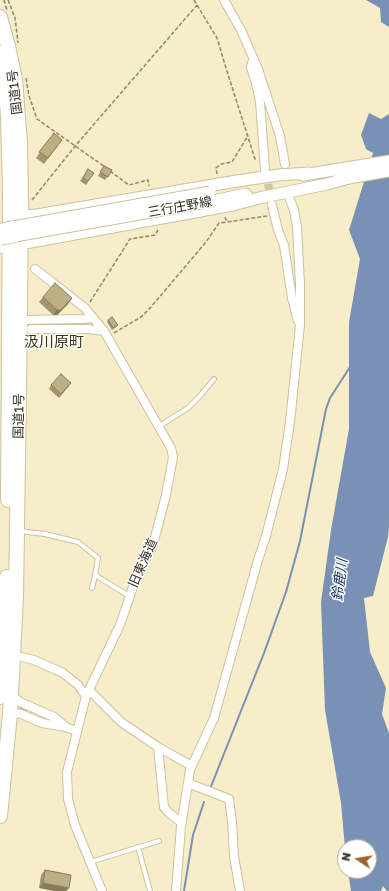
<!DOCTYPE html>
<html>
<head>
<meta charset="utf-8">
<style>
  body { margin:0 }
  #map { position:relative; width:389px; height:891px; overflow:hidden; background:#f8edc9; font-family:"Golos Text",sans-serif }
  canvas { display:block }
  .north { position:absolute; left:337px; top:839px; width:40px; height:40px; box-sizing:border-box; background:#fff; border:1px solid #adaba6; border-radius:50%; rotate:282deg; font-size:11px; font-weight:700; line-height:16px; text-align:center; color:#322e20 }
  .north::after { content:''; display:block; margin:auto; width:14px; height:18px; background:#a2622b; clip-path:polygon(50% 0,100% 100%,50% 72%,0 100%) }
</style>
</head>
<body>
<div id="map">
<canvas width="389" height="891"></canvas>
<div class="north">N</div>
</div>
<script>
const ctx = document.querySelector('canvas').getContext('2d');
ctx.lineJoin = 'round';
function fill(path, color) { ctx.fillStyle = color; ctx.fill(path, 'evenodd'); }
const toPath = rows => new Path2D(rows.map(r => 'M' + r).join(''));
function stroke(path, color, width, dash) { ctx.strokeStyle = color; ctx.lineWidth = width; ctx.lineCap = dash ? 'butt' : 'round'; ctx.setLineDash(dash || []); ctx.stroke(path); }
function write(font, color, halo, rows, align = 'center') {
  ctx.font = font + ' "Golos Text","Noto Sans JP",sans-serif'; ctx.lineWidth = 3; ctx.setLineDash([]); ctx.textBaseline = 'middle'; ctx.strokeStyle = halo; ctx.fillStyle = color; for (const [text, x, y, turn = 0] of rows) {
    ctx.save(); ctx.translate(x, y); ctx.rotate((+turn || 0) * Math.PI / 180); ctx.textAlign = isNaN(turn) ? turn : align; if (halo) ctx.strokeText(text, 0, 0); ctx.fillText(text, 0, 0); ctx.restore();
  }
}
fill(toPath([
  [366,0,389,0,389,27,381,22,380,8],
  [369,113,381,119,389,114,389,527,388,537,373,596,364,598,370,652,386,688,382,714,389,733,389,891,387,891,383,886,381,891,351,891,348,871,369,871,369,847,345,847,345,848,341,803,325,710,321,602,331,530,349,429,349,322,360,259,349,230,373,153,366,149,361,135]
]), '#7891b4');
stroke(toPath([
  [210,789,264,653,286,592,300,541,326,409,330,398,350,367],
  [184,891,193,835,204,802]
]), '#7891b4', 2);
stroke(toPath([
  [266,172,271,200],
  [9,702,32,712]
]), '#d0c7a7', 8, [8, 4]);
const lane = toPath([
  [158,427,188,408,199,397,214,379],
  [19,531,45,534,78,542,98,558,95,575,129,596],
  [92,588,95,575],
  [138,847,150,891],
  [90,862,159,841]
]);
const street = toPath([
  [224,0,241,30,258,69,280,136,285,164],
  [253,60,251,67,256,83,260,102,265,170],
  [272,205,278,230,284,245,292,298,298,321],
  [35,269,85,308,104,331,171,448,173,457,166,495,153,545,136,578,120,625,86,696,67,772,68,799,75,825,102,891],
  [20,320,83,319,93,318],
  [31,329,88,329,104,331],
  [13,657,22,657,34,660,63,673,78,685,86,696],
  [89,690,121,722,158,747,192,766],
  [11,695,20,702,54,717,65,726],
  [10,714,15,713,21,714,42,723,65,727,77,731],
  [158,747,164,807,169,813,182,823],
  [188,783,229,799,232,821,234,856,240,891],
  [176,891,181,826,190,770,214,718,258,560,266,536,283,469,290,422,300,325,300,284,297,227,294,210,289,197]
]);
const secondary = toPath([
  [303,175,389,161],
  [338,180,389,171],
  [213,201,246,194],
  [20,216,37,215,237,181,278,175,309,173],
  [20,244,233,205,259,198,327,184,345,179]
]);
const primary = toPath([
  [0,247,19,244]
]);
const highway = toPath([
  [0,17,8,46,15,79,20,142,21,198,20,320,16,597,10,714,0,816],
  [0,53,5,80,8,116,10,191,8,500],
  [0,697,7,577]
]);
stroke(lane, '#ccc19e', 6);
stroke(street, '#ccc19e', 10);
stroke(secondary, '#ccc19e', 13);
stroke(primary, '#ccc19e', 14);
stroke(highway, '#ccc19e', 16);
stroke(toPath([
  [4,0,7,10],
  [8,0,15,18,18,43],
  [194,0,217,38,226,68,255,159,257,161],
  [26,78,29,96,37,119,105,167],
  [110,171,129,185,148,180,149,186],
  [217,174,216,168,221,164,232,162,246,139,249,137],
  [32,200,76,145,197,5],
  [225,217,227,222,267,216],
  [90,302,130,239,155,235,158,230],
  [114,333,141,317,151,307,206,242,219,223,227,222]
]), '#8d866d', 1.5, [4, 2]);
stroke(lane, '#fff', 4);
stroke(street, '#fff', 8);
stroke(secondary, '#fff', 11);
stroke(primary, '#fff', 12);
stroke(highway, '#fff', 14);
const secondaryBridge = toPath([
  [13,227,210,192],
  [15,236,213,201]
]);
const primaryBridge = toPath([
  [0,230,13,227],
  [0,239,15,236]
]);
stroke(secondaryBridge, '#ccc19e', 13, []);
stroke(primaryBridge, '#ccc19e', 14, []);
stroke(secondaryBridge, '#fff', 11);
stroke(primaryBridge, '#fff', 12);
fill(toPath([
  [54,133,62,140,44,164,36,158],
  [104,166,112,170,105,180,98,176],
  [88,169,94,173,86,185,80,181],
  [43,297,68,304,57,315,53,315,39,302],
  [108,320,118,325,116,327,112,330,107,322],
  [51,385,69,386,59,398,49,389],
  [45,870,71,875,39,888,41,875]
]), '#a29671');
fill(toPath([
  [72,298,68,304,57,315,53,315,57,310],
  [43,883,69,888,66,891,54,891,39,888]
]), '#847a5c');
const building = toPath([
  [54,133,62,140,48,158,39,152,54,133],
  [104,166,112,170,108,177,100,172,104,166],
  [88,169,94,173,88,181,83,178,88,169],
  [55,283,72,298,61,310,57,310,43,297,55,283],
  [112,317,118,325,113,328,108,320,112,317],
  [61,374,71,383,61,394,51,385,61,374],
  [45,870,71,875,69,888,43,883,45,870]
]);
fill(building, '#bcaf83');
stroke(building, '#847a5c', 1);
write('13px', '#322e20', '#fff', [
  ["国道1号",15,92,-97],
  ["三行庄野線",180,207,-10],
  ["国道1号",19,416,-89],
  ["旧東海道",143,563,-66]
]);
write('italic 14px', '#0b2d5b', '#fff', [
  ["鈴鹿川",340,580,-83]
]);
write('15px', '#3c3314', '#fff', [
  ["汲川原町",54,342]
]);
</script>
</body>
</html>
